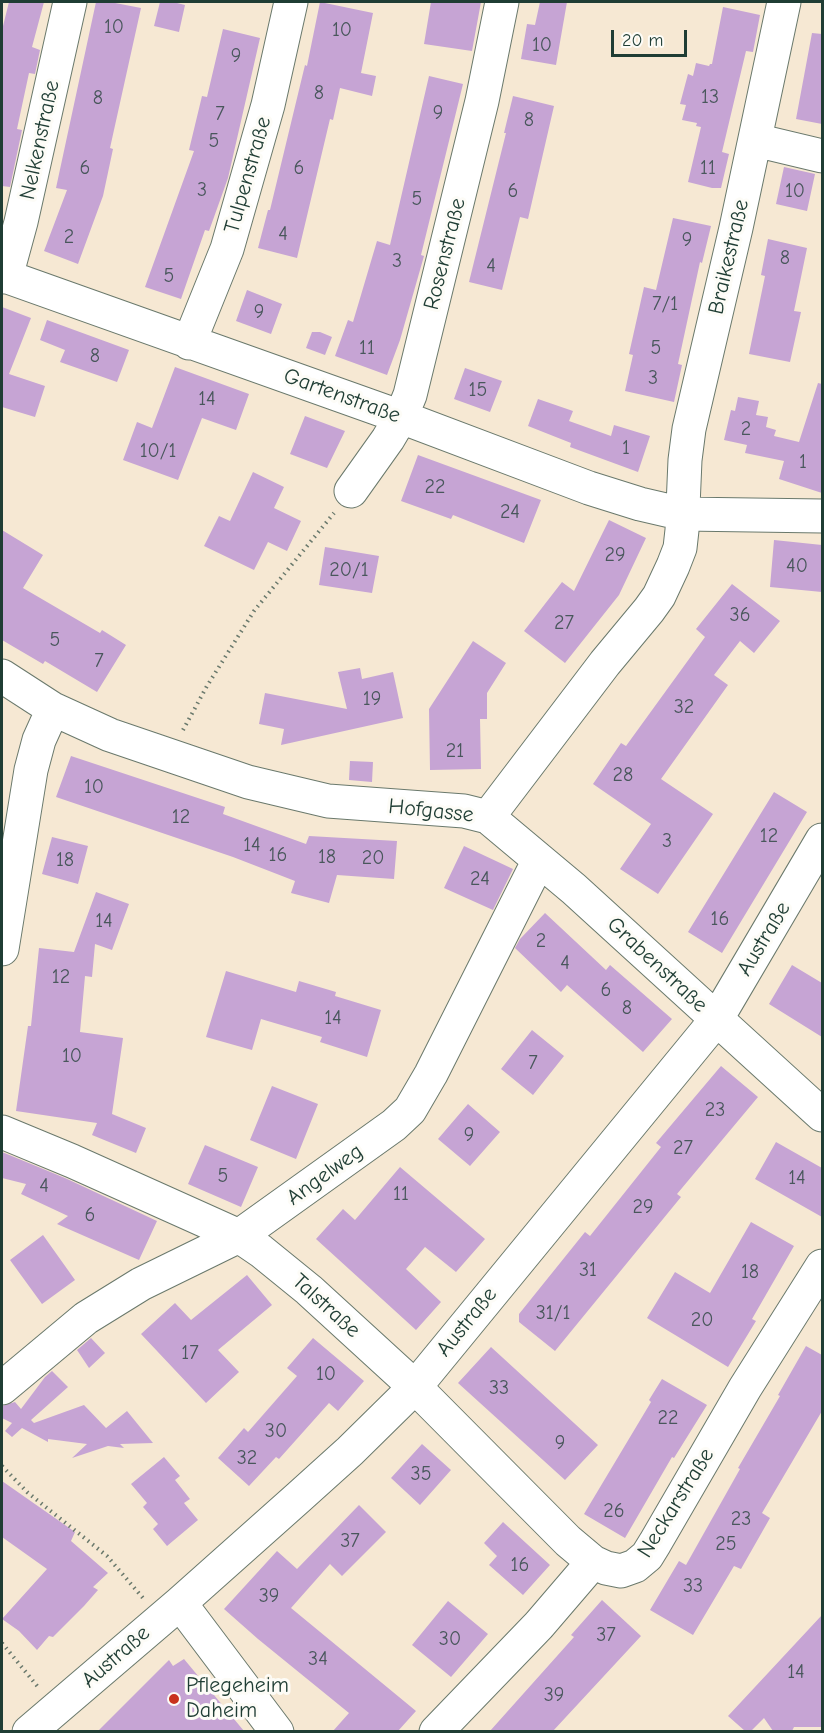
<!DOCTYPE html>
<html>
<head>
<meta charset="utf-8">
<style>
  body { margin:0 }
  #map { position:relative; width:824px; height:1733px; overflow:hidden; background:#f6e8d3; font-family:"Comic Neue",sans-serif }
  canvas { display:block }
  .frame { position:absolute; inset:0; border:3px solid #1f3d34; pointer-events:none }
  .scale { position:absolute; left:611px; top:30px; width:76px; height:27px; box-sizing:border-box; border:3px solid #1f3d34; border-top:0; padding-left:8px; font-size:18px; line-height:21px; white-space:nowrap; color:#1f3d34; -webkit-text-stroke:4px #fdfcf7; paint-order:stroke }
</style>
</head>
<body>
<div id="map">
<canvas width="824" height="1733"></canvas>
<div class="frame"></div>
<div class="scale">20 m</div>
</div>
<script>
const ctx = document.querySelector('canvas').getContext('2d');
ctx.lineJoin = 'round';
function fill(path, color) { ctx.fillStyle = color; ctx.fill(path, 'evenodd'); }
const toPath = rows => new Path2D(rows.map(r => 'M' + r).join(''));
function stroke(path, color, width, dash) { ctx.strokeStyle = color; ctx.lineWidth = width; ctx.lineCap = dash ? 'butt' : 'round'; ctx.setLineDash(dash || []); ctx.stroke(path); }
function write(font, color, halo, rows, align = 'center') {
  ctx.font = font + ' "Comic Neue",sans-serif'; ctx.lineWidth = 6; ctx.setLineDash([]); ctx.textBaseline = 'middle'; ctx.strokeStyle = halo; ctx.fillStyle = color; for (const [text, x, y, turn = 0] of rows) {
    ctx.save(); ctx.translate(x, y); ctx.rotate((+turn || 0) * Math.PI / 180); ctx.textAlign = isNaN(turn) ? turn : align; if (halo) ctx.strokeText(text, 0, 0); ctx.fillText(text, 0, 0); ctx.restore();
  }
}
fill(toPath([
  [9,2,44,2,32,47,40,50,35,74,29,73,17,129,22,130,10,187,2,186,2,30],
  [96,2,110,2,141,8,110,148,113,149,103,196,78,264,44,251,67,190,56,188],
  [160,2,173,2,185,5,179,32,154,26],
  [320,2,373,13,361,73,376,76,372,96,340,88,333,120,330,119,297,258,258,248,268,210,270,210,305,65,307,66],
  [431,2,481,2,472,51,424,44],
  [540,2,567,2,556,65,521,59,527,24,535,25],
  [723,7,760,15,753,52,746,51,722,152,729,154,721,188,712,188,688,182,701,127,696,126,697,123,682,120,686,105,680,104,688,74,693,76,696,63,709,66,710,64,712,64],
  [223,29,260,38,228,178,209,231,205,230,181,299,145,287,194,151,189,150,202,96,207,97],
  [812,33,822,34,822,124,796,119],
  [429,76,463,84,421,255,424,256,400,340,387,375,335,356,348,320,353,322,377,241,390,245],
  [513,96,554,106,528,219,520,217,502,290,469,282,506,133,504,133],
  [784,167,815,174,807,211,776,204],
  [673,218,711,226,702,263,700,262,678,364,682,365,674,402,625,391,633,355,629,354,644,287,656,290],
  [768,239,807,248,794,311,801,312,790,362,749,354,765,276,761,275],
  [247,290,282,304,271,334,236,321],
  [2,307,31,318,9,374,45,386,35,417,2,407],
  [47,320,129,350,117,382,60,362,65,350,40,340],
  [312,332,320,332,332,337,325,355,306,348],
  [175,367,249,394,236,430,202,418,178,480,123,460,137,422,152,428],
  [465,368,502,381,490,412,454,399],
  [818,383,822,384,822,493,779,479,784,461,745,453,747,445,724,440,731,410,735,411,738,397,759,401,756,415,768,417,766,427,776,430,774,436,799,442],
  [538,399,573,411,569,421,611,436,614,425,650,436,638,472,570,447,571,443,528,426],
  [305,416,345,431,327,468,290,454],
  [418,455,541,500,524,543,453,515,451,519,401,501],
  [253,472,284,487,274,508,301,521,287,551,268,542,254,570,204,546,219,516,230,521],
  [609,520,646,538,619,595,565,663,524,631,562,582,574,591],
  [2,530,43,555,23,588,100,633,102,630,126,645,97,692,45,661,43,664,2,640],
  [774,540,822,545,822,592,770,587],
  [325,547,379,556,372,593,319,585],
  [732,584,780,621,754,653,740,641,714,675,728,685,661,779,713,814,658,894,620,869,651,824,593,784,621,743,626,746,705,637,696,629],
  [473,641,506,663,487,693,487,719,480,719,481,769,430,770,429,709],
  [360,668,362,679,393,672,403,718,281,745,284,729,259,724,265,693,347,709,338,672],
  [71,756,225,807,223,814,306,844,309,836,397,841,394,879,337,875,329,903,291,893,295,881,233,857,56,797],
  [350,761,373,762,372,782,349,780],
  [774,792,807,812,722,953,688,932],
  [52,837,88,846,78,884,42,874],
  [464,846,513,869,493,910,444,888],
  [96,892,129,904,112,950,95,944,92,977,85,976,80,1032,123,1038,112,1114,146,1128,136,1153,92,1135,97,1123,16,1111,28,1026,31,1026,39,948,74,952],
  [545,913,606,970,610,965,672,1019,643,1052,567,985,561,992,515,948,520,939],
  [792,965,822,983,822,1037,769,1004],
  [226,971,296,992,299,981,336,992,335,996,381,1010,367,1057,320,1042,322,1037,261,1019,252,1050,206,1037],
  [532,1030,564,1056,533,1095,501,1069],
  [721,1066,758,1097,677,1194,681,1197,555,1351,519,1322,519,1314,585,1232,590,1236,661,1147,656,1143],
  [272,1086,318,1104,296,1159,250,1140],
  [468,1104,500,1132,470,1166,438,1139],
  [776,1142,822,1168,822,1217,755,1179],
  [205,1145,258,1167,241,1207,188,1184],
  [2,1152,65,1178,157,1221,139,1260,57,1224,68,1216,21,1194,26,1184,2,1178],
  [400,1167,485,1239,456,1272,425,1247,406,1269,441,1302,416,1330,316,1239,343,1209,355,1220],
  [751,1222,794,1246,752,1319,756,1321,728,1367,647,1318,675,1272,710,1293],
  [43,1235,75,1280,42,1304,10,1260],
  [247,1275,272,1305,218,1350,239,1372,206,1403,141,1334,175,1303,191,1320],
  [91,1338,105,1353,89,1368,77,1350],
  [313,1338,364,1381,338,1411,329,1403,279,1459,276,1457,249,1486,218,1458,244,1428,248,1432,297,1376,287,1368],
  [806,1346,822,1355,822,1411,762,1513,770,1518,741,1569,734,1566,693,1635,650,1610,679,1561,686,1565,740,1469,738,1468,780,1396,778,1395],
  [491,1347,598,1445,565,1480,458,1383],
  [52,1371,68,1387,31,1420,34,1423,84,1405,106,1428,127,1411,153,1443,120,1444,124,1448,108,1446,72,1458,87,1444,48,1439,48,1442,22,1428,12,1437,5,1431,12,1423,2,1418,2,1406,15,1402,21,1409,45,1377],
  [662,1379,707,1405,674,1458,672,1457,625,1538,584,1514,651,1402,649,1400],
  [422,1444,451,1470,420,1505,391,1478],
  [164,1457,180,1476,175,1480,190,1499,184,1503,198,1520,167,1546,153,1529,158,1524,143,1507,147,1503,131,1484],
  [2,1481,75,1532,71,1541,108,1573,93,1587,98,1590,84,1606,53,1637,49,1636,37,1650,19,1631,2,1619,47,1569,2,1537],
  [359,1505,386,1532,342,1576,330,1564,291,1608,416,1711,398,1731,333,1731,349,1713,258,1639,224,1609,277,1551,297,1569],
  [503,1522,550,1565,523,1595,489,1565,497,1556,484,1543],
  [602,1600,641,1636,553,1731,490,1731,574,1637,571,1635],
  [448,1601,488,1634,451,1677,412,1645],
  [822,1615,822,1727,794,1727,792,1731,773,1731,764,1718,751,1731,745,1731,728,1716],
  [184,1659,244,1731,98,1731,169,1660,173,1666]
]), '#c6a4d4');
const minor = toPath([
  [755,140,822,156],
  [2,275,401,417,589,488,640,504,683,514,822,516],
  [6,277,21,222,70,2],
  [189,343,227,249,268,105,291,2],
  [351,491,388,439,401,417,410,395,482,101,502,2],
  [2,676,53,709,110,735,248,782,328,801,464,811,488,817,574,889,822,1115],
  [488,817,605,663,649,610,659,596,673,566,680,548,682,530,685,460,689,429,736,228,784,2],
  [2,949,31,770,39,740,53,709],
  [2,1132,72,1161,239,1236,261,1251,309,1290,415,1387,568,1541,593,1562,606,1568,621,1571,635,1566,647,1556,655,1543,745,1388,822,1266],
  [2,1388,86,1318,141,1284,239,1236,394,1125,410,1110,431,1074,539,860],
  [180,1603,277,1732],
  [29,1732,180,1603,299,1497,350,1451,415,1387,716,1020,822,840],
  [436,1732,539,1625,593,1562]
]);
stroke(minor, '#6a796c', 35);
stroke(toPath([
  [183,730,207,686,254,611,334,513],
  [2,1466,27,1492,107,1556,143,1598],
  [2,1643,38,1687]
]), '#6a796c', 4, [1.5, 4.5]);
stroke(minor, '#fff', 33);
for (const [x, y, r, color] of [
  [174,1699,6,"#c8321e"]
]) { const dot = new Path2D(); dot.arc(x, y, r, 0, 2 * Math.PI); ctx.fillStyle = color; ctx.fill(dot); stroke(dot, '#fdfcf7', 2); }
write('20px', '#49575c', null, [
  ["10",114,27],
  ["10",342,30],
  ["10",542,45],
  ["9",236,56],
  ["8",319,93],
  ["13",710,97],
  ["8",98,98],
  ["9",438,113],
  ["7",220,114],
  ["8",529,120],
  ["5",214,141],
  ["6",85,168],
  ["6",299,168],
  ["11",708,168],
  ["3",202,190],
  ["6",513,191],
  ["10",795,191],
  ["5",417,199],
  ["4",283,234],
  ["2",69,237],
  ["9",687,240],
  ["8",785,258],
  ["3",397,261],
  ["4",491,266],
  ["5",169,276],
  ["7/1",665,304],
  ["9",259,312],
  ["11",367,348],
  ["5",656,348],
  ["8",95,356],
  ["3",653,378],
  ["15",478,390],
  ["14",207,399],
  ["2",746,429],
  ["1",626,448],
  ["10/1",158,451],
  ["1",803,462],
  ["22",435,487],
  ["24",510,512],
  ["29",615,555],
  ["40",797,566],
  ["20/1",349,570],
  ["36",740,615],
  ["27",564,623],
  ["5",55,640],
  ["7",99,661],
  ["19",372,699],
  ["32",684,707],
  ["21",455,751],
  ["28",623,775],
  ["10",94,787],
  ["12",181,817],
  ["12",769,836],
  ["3",667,841],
  ["14",252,845],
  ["16",278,855],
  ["18",327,857],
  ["20",373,858],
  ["18",65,860],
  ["24",480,879],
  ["16",720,919],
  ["14",104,921],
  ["2",541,941],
  ["4",565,963],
  ["12",61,977],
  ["6",606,990],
  ["8",627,1008],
  ["14",333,1018],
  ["10",72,1056],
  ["7",533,1063],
  ["23",715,1110],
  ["9",469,1135],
  ["27",683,1148],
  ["5",223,1176],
  ["14",797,1178],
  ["4",44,1186],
  ["11",401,1194],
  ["29",643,1207],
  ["6",90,1215],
  ["31",588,1270],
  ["18",750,1272],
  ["31/1",553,1313],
  ["20",702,1320],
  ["17",190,1353],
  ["10",326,1374],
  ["33",499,1388],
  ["22",668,1418],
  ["30",276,1431],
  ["9",560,1443],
  ["32",247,1458],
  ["35",421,1474],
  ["26",614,1511],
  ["23",741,1519],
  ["37",350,1541],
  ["25",726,1544],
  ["16",520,1565],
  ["33",693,1586],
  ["39",269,1596],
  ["37",606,1635],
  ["30",450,1639],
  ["34",318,1659],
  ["14",796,1672],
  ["39",554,1695]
]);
write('22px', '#1f3d34', '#fdfcf7', [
  ["Nelkenstraße",40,140,-78],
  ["Tulpenstraße",248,175,-74],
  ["Rosenstraße",445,254,-76],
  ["Braikestraße",729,257,-77],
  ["Gartenstraße",342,396,20],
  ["Hofgasse",431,811,6],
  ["Austraße",764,939,-59],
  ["Grabenstraße",657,965,43],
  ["Angelweg",325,1175,-36],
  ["Talstraße",326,1306,42],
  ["Austraße",467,1322,-51],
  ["Neckarstraße",676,1503,-58],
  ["Austraße",116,1657,-41]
]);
write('22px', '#1f3d34', '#fdfcf7', [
  ["Pflegeheim",186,1686],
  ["Daheim",186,1711]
], 'left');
</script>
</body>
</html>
